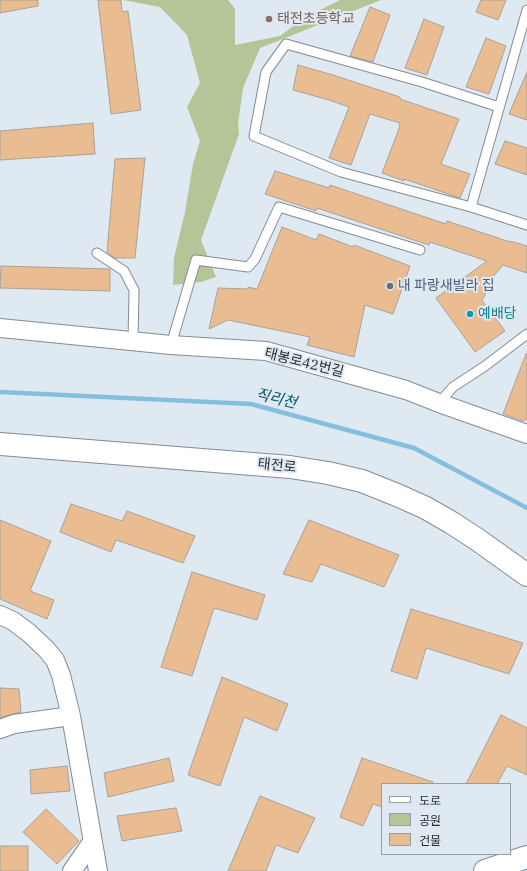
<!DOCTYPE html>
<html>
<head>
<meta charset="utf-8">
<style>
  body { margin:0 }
  #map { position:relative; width:527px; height:871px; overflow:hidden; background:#dfe9f2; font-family:"IBM Plex Serif","Noto Sans KR",serif }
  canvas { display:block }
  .legend { position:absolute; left:381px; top:783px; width:130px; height:72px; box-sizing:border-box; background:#dfe9f2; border:1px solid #969ea4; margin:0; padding:5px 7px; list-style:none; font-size:12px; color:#292d30 }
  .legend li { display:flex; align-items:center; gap:8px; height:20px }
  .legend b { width:20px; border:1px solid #969ea4 }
</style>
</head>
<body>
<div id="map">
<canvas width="527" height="871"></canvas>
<ul class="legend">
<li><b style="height:5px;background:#fff"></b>도로</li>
<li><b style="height:11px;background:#b6c597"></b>공원</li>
<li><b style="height:11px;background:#e9bc91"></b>건물</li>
</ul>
</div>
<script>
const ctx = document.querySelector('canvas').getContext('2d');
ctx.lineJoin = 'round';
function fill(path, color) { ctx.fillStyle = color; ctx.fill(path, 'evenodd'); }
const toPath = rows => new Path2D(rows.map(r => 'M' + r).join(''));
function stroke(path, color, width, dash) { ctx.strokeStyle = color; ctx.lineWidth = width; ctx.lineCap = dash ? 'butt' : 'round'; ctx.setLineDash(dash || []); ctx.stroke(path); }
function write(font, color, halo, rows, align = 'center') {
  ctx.font = font + ' "IBM Plex Serif","Noto Sans KR",serif'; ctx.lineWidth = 4; ctx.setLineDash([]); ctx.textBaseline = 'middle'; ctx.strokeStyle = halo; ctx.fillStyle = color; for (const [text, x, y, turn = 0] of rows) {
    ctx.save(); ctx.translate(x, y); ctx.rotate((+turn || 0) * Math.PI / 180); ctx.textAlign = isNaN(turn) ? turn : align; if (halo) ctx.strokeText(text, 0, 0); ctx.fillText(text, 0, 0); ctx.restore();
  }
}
fill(toPath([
  [123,0,228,0,235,9,235,45,280,36,304,18,340,0,381,0,260,48,243,88,238,124,239,134,201,240,216,277,201,282,173,285,174,258,185,212,193,164,200,141,187,107,200,83,187,35,160,7]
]), '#b6c597');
stroke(toPath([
  [0,392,251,404,414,448,527,508]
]), '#84bfdf', 4.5);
const building = toPath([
  [0,0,38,0,38,6,0,13,0,0],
  [98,0,121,0,122,12,128,11,141,110,111,114,98,0],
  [481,0,506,0,498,20,476,12,481,0],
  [370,7,390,15,373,62,350,56,370,7],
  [424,19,444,27,427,75,405,68,424,19],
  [486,38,506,46,489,94,466,87,486,38],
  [298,65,333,75,400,97,400,99,459,119,441,164,470,174,460,198,404,179,404,181,382,173,400,126,399,126,400,123,370,114,351,165,329,158,349,107,329,100,293,90,298,65],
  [527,72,527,120,509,114,527,72],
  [93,123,95,154,0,160,0,131,93,123],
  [505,141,527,148,527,175,495,164,505,141],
  [145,158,135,258,115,258,107,252,115,159,145,158],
  [275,171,329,188,330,185,446,224,447,221,510,242,510,241,527,246,527,273,503,265,492,278,493,281,482,300,505,331,475,352,436,298,487,261,430,242,429,245,317,208,316,211,265,194,275,171],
  [282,227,316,240,319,234,353,247,354,245,410,266,393,314,365,305,354,357,307,345,310,337,228,320,209,329,218,288,248,289,248,287,257,289,282,227],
  [1,266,110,269,110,291,0,288,1,266],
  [526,354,527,354,527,419,523,421,503,414,526,354],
  [71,504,122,521,127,511,195,536,183,563,116,540,111,552,60,532,71,504],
  [0,520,51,541,30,591,54,600,47,619,0,599,0,520],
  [309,520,399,555,384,587,321,564,312,582,283,574,309,520],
  [192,572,265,595,257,620,214,608,192,676,161,667,192,572],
  [411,609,523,643,509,674,426,648,417,679,391,671,411,609],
  [222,677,288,704,277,731,244,717,220,786,188,775,222,677],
  [0,688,19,689,21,712,12,714,0,718,0,688],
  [501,715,527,728,527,775,507,766,497,784,466,784,501,715],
  [169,758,174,781,108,797,104,773,169,758],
  [362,758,433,782,432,784,382,784,382,807,373,804,363,826,340,817,362,758],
  [67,766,70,791,31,794,30,770,67,766],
  [260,796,315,818,298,853,276,845,266,871,228,871,260,796],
  [176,808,182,831,122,841,117,816,176,808],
  [46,809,79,841,57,864,23,832,46,809],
  [0,846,28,846,28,871,0,871,0,846]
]);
fill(building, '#e9bc91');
stroke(building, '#aaa199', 1);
const lane = toPath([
  [499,107,422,82,286,44,266,72,254,136,341,172,471,207,527,225],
  [471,207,527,10],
  [97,253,124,271,134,290,133,341],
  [171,345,196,260,248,267,255,259,279,207,420,250],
  [439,403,453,387,485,366,527,334]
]);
const street = toPath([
  [0,328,171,345,266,351,406,390,439,403,527,434],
  [0,615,13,621,29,633,46,649,55,660,61,675,71,716,98,871],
  [0,729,14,724,71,716],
  [72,871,92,842]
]);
const secondary = toPath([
  [0,444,290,467,328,473,362,481,397,495,426,508,452,523,478,540,527,575],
  [485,871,527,857]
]);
stroke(lane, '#838b94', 11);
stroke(street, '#838b94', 20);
stroke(secondary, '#838b94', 24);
stroke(lane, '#fff', 9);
stroke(street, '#fff', 18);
stroke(secondary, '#fff', 22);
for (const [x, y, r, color] of [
  [269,19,4,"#8d6e63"],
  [390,286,4,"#5c6f8a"],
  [470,314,4,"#0f9aa8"]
]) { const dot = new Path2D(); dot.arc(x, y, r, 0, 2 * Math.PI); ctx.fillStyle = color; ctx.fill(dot); stroke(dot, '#dfe9f2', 1.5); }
write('14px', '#785e54', '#dfe9f2', [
  ["태전초등학교",277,19]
], 'left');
write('14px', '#4e5e75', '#dfe9f2', [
  ["내 파랑새빌라 집",398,286]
], 'left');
write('14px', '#0d838f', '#dfe9f2', [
  ["예배당",478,314]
], 'left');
write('14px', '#292d30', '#dfe9f2', [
  ["태봉로42번길",304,363,14],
  ["태전로",277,466,6]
]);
write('italic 15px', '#005070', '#dfe9f2', [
  ["직리천",276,399,14]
]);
</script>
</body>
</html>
